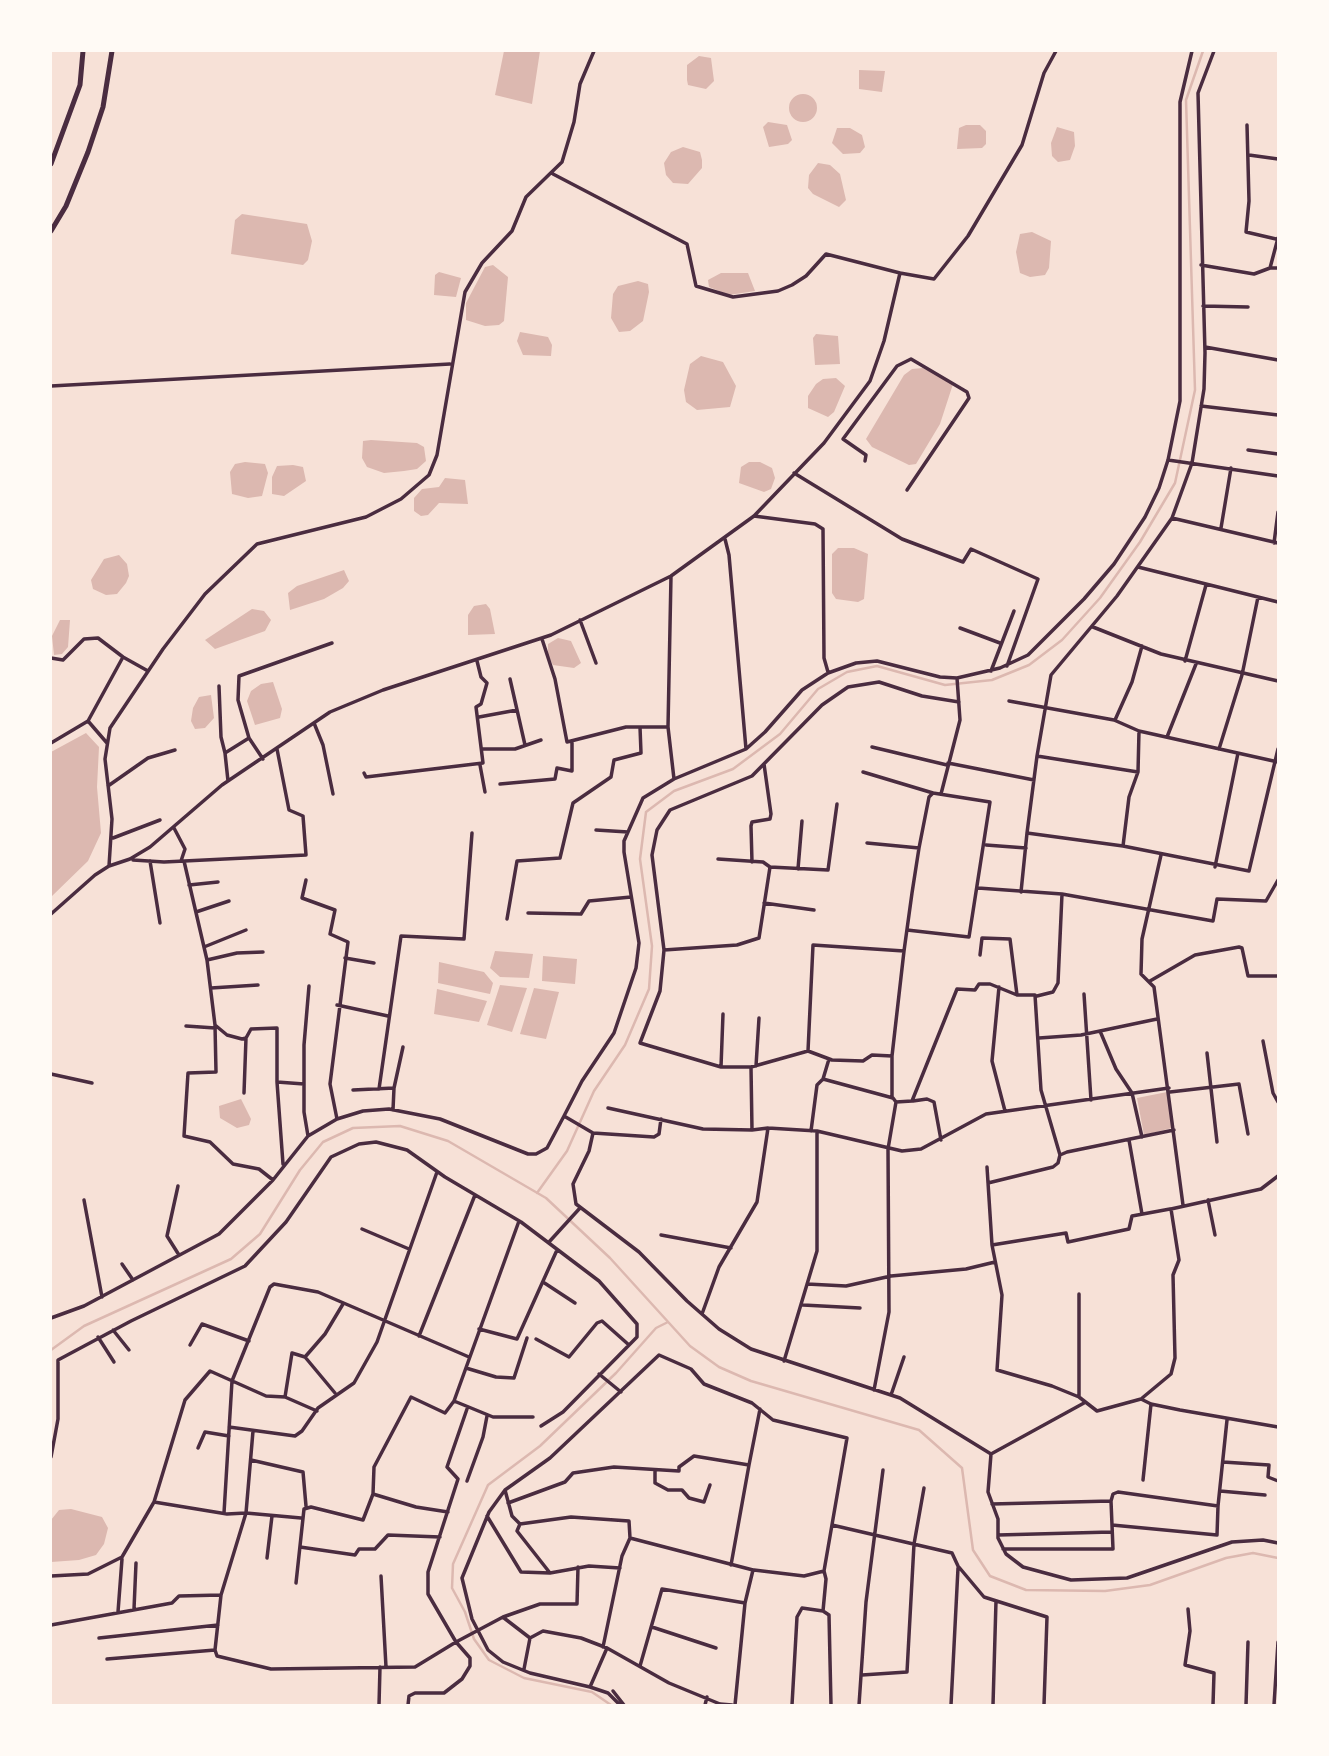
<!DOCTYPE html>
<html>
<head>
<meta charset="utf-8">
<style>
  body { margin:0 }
  #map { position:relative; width:1329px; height:1756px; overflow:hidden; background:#f7e1d7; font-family:Ubuntu,sans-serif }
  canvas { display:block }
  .frame { position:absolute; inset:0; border:52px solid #fffaf5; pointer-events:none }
</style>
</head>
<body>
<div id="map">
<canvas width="1329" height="1756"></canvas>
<div class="frame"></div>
</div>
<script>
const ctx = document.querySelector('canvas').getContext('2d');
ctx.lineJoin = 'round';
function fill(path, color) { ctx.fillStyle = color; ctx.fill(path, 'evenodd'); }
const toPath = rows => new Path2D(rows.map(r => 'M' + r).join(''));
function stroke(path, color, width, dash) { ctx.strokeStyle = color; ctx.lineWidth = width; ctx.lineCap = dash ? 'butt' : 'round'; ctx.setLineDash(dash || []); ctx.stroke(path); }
fill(toPath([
  [504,51,540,51,532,104,495,95],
  [699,56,711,58,714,81,706,89,688,85,687,80,687,65],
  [859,70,885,71,882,92,859,89],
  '789 108a14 14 0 1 1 28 0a14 14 0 1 1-28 0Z',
  [768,122,787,125,792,140,788,144,769,147,763,127],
  [966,125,980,125,986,131,986,144,982,148,957,149,959,128],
  [1057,127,1074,132,1075,146,1070,160,1058,162,1052,156,1051,143],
  [837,128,850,128,862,135,865,147,860,153,843,154,832,143],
  [683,147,700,152,702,160,702,168,688,184,673,183,666,175,664,163,671,152],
  [818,163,830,165,840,174,846,200,839,207,813,194,808,188,809,175],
  [242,214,307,224,312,241,308,260,303,265,231,254,235,220],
  [1032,232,1051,241,1049,268,1045,275,1030,277,1020,273,1016,252,1020,234],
  [493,265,508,277,504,321,499,325,485,326,466,320,466,303,485,267],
  [439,272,461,278,456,297,434,295,435,275],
  [721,273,748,273,755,291,729,295,709,287,708,280],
  [638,281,648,284,649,292,643,321,630,331,619,332,611,318,613,294,618,286],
  [520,332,548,337,552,345,551,356,523,355,517,341],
  [816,334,838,336,840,364,815,365,813,338],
  [701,356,723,362,736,386,730,407,697,410,686,402,684,390,690,364],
  [923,368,953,384,940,424,916,464,909,465,872,447,866,439,904,375,912,369],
  [836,378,845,386,834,412,828,417,808,408,808,396,816,384,823,379],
  [371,440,417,443,424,447,426,461,417,469,404,471,384,473,367,467,362,458,363,441],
  [245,462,265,464,268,473,262,496,248,498,232,494,230,472,235,464],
  [749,462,760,462,772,468,775,478,771,489,764,492,739,483,741,467],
  [293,465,303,467,306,481,284,496,272,494,272,477,277,466],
  [445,478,465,480,468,504,439,503,428,515,421,516,414,511,414,498,422,489,439,487],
  [838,548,854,548,868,554,864,599,858,602,836,599,832,593,832,554],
  [119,555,127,564,129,576,126,583,117,594,106,595,93,589,91,580,104,559],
  [344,570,349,581,343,588,324,599,290,610,288,593,297,586],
  [486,604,490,609,495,634,468,635,468,615,474,606],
  [252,609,264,611,271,620,265,631,215,649,205,640],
  [60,620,70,620,68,647,62,654,54,655,52,636],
  [558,638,571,641,581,663,574,668,553,665,548,655,548,644],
  [273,682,282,709,280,718,255,725,247,701,251,691,261,684],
  [211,695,214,718,205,728,195,729,191,721,193,708,199,697],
  [86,733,99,747,97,787,101,833,88,861,51,897,51,752],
  [495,951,533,954,529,978,500,977,490,968],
  [543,956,577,959,575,984,542,981],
  [439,962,484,972,493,983,490,994,438,983],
  [500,985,527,988,512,1032,487,1025],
  [534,988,559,992,546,1039,520,1034],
  [437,989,487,1001,479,1022,434,1014],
  [1167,1092,1172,1128,1144,1135,1137,1098],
  [241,1099,251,1119,249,1125,237,1128,220,1118,219,1106],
  [71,1509,102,1517,108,1528,104,1544,96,1555,79,1560,51,1562,51,1520,59,1510]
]), '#dcb8b0');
stroke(toPath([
  [537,1193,567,1151,594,1091,625,1045,649,989,652,946,640,859,646,812,674,791,733,769,780,734,818,689,847,672,877,666,945,685,992,680,1029,665,1062,640,1100,598,1140,542,1175,483,1195,390,1186,100,1203,51],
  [51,1350,84,1326,231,1259,260,1234,300,1170,323,1142,353,1128,400,1126,448,1141,546,1198,610,1258,690,1346,719,1367,751,1381,919,1430,962,1468,973,1550,990,1576,1026,1590,1105,1591,1150,1585,1226,1558,1253,1553,1278,1558],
  [611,1705,592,1692,524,1678,489,1660,474,1639,465,1612,452,1588,453,1564,488,1485,540,1446,616,1373,656,1328,668,1322]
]), '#dcb8b0', 2.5);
stroke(toPath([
  [1247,125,1249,201,1246,232,1276,239],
  [1249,155,1278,159],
  [553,174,687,244,696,286,733,297,778,291,792,285,806,276,826,254,900,273],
  [1278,238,1270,268,1278,268],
  [1201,265,1254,274,1270,268],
  [1203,306,1248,307],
  [1205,347,1278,360],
  [51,386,450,364],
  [1201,406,1278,415],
  [1248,450,1278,454],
  [1168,460,1278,476],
  [865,461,866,455,843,439,897,366,911,359,967,392,969,398,965,404,907,490],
  [794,473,902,539,963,562,971,549,1038,579,1007,666],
  [754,516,815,524,823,529,824,658,828,672],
  [1172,518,1278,543],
  [1221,528,1231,468],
  [725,539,729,555,746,749],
  [1274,543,1278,512],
  [1138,567,1278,602],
  [671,576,668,727,674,779],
  [580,620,596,663],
  [1093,627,1161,654,1278,681],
  [960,628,1000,643],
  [542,639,555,679,567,742,626,727,668,727],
  [51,658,63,660,84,639,98,638,123,657,148,671],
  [1185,661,1206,585],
  [991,671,1014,611],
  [510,679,525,745],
  [219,686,221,737,225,753],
  [1009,701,1114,720,1139,731,1278,762],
  [479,717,517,710],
  [1115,720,1132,682,1142,646],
  [88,721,107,743],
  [314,723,323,745,333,794],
  [1167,737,1196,664],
  [249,738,263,759],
  [51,743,88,721,123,657],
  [872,747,947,765],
  [482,749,515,749,541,740],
  [1219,749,1242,675,1258,597],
  [1037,756,1051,675,1117,596,1172,518,1192,463,1204,389,1205,353,1198,93,1214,51],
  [948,763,1034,780],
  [480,765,485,792],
  [863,772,933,793],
  [1138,772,1037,756,1027,833,1123,846,1249,871,1278,749],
  [364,773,366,777,483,763,476,707,481,704,487,683,481,677,477,661],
  [228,781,225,753,249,738,238,700,239,676,332,643],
  [500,784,555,779,557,768,572,771,572,743],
  [108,786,148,758,175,750],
  [941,794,960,720,957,678],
  [837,804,828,870,770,867,759,938,737,945,664,950,660,991,640,1043,721,1067,751,1067,808,1051,813,945,904,951,912,893,919,848,929,797,933,793,990,802,969,937,907,930],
  [174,828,185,849,181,861],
  [596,830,628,832],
  [113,838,160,820],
  [867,843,919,848],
  [986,845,1026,848],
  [1123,846,1129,797,1138,772,1139,731],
  [1161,855,1142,939,1141,974,1154,987,1183,1205],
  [718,859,763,862,770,867],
  [133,860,164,862,306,855,303,816,289,810,277,749],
  [150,861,160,923],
  [184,861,207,960,215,1025,227,1035,242,1039,246,1038,251,1029,277,1028,277,1082,304,1084],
  [752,862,751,826,752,822,770,819,771,814,764,764],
  [109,866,112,819,105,759,110,728,163,649,205,594,257,544,366,517,401,499,429,475,437,455,465,292,482,263,512,231,526,197,562,162,574,122,580,84,594,51],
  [1215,867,1238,753],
  [798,869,802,821],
  [306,880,302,898,335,910,330,934,348,942,330,1084,337,1119],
  [189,885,218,882],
  [978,888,1062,894,1213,921,1217,899,1266,901,1278,880],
  [1021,892,1027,833],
  [764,903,814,910],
  [196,912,229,901],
  [528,913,581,914,589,901,631,897],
  [51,914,95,875,109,866,130,859,150,847,222,785,330,712,383,690,551,635,671,576,754,516,824,443,870,381,884,341,900,273,934,279,968,236,1022,145,1044,73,1056,51],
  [507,919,517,861,560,858,573,803,611,777,614,760,641,753,640,727],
  [204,947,246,930],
  [664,950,652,855,657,830,670,810,752,776,822,705,848,687,879,682,922,696,959,702],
  [980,955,982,938,1010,939,1017,995],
  [345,958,374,963],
  [207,960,237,953,263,952],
  [1150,981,1195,955,1239,947,1242,948,1248,976,1278,976],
  [999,987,992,1061,1005,1111],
  [211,988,258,985],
  [1084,994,1091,1100],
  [1037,996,1053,992,1058,983,1062,894],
  [337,1005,388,1016],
  [215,1025,216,1072,188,1073,184,1136,210,1142,233,1164,259,1169,273,1180],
  [186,1026,215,1028],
  [1100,1031,1116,1069,1132,1093,1142,1137],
  [1039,1038,1081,1035,1157,1019],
  [1263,1041,1273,1093,1278,1102],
  [808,1051,832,1060,863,1061,872,1055,892,1056,904,951],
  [1207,1053,1217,1142],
  [756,1066,759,1018],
  [721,1067,723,1014],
  [751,1067,752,1130,768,1128,817,1131,902,1151,921,1149,986,1114,1169,1088],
  [51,1074,92,1083],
  [823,1079,893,1098,896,1102,888,1149,889,1312,874,1390],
  [277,1082,283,1164],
  [394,1088,403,1047],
  [379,1089,401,936,464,939,472,833],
  [353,1090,394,1088,393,1110],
  [1170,1092,1239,1084,1248,1134],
  [244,1093,246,1038],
  [892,1098,892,1056],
  [913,1101,927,1099,934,1102,941,1140],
  [896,1102,912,1101,957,989,975,990,979,984,990,984,1017,995,1035,995,1041,1090,1060,1155],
  [608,1108,703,1129,752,1130],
  [564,1116,582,1081,614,1033,636,968,639,943,624,852,624,841,643,798,674,779,746,749,765,732,802,690,828,673,856,663,877,661,940,677,957,678,1000,668,1028,655,1084,599,1114,564,1145,517,1159,488,1168,460,1180,401,1180,102,1192,51],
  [811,1131,817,1085,823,1079,829,1059],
  [593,1133,654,1137,659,1134,661,1119],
  [308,1136,304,1112,304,1045,309,986],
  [1129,1140,1142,1214],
  [987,1167,992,1245,1002,1295,997,1370,1052,1386,1079,1397,1097,1411,1141,1399,1171,1374,1175,1358,1173,1275,1179,1260,1171,1209,1261,1189,1278,1176],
  [988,1183,1053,1167,1058,1163,1060,1155,1067,1152,1174,1130],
  [178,1186,167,1236,179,1255],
  [84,1200,102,1297],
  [1208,1200,1215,1235],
  [519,1221,454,1401,493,1417,533,1417],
  [362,1229,409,1249],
  [661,1235,731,1248],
  [549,1242,580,1208],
  [992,1245,1066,1233,1068,1242,1129,1229,1132,1216,1170,1209],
  [122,1264,133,1280],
  [543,1282,575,1303],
  [807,1284,846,1286,891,1276,966,1269,995,1262],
  [1079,1294,1079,1397],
  [803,1305,860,1308],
  [702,1314,719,1267,757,1202,768,1128],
  [51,1318,84,1306,219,1234,273,1180,308,1136,337,1119,363,1111,389,1109,440,1119,528,1154,536,1154,547,1148,564,1116,593,1133,589,1151,573,1184,576,1204,639,1252,687,1301,719,1329,751,1349,900,1398,991,1454],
  [479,1329,517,1339,557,1250],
  [113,1330,129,1350],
  [419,1336,475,1195],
  [98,1337,114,1362],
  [536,1339,569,1357,597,1323,602,1321,629,1345],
  [190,1345,202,1324,249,1341],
  [784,1361,817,1251,817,1131],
  [466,1368,496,1377,514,1378,527,1338],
  [599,1374,621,1392],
  [335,1393,305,1357,325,1334,343,1304],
  [891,1395,904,1357],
  [285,1397,292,1353,305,1357],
  [1141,1399,1151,1404,1180,1410,1278,1427],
  [1084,1403,991,1454,988,1492,998,1519,998,1538,1006,1554,1023,1567,1071,1580,1127,1578,1232,1542,1263,1540,1278,1543],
  [229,1427,295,1436,302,1431,318,1408,354,1383,377,1342,437,1172],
  [253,1431,246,1513,301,1518],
  [198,1448,205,1432,229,1436],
  [51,1457,58,1419,58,1360,131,1321,245,1266,286,1222,331,1157,359,1144,376,1142,407,1150,445,1177,521,1222,599,1281,637,1324,637,1337,563,1412,541,1426],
  [251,1460,303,1472,306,1506],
  [1223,1462,1269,1465,1268,1477,1278,1481],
  [655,1470,655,1483,668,1490,682,1490,689,1498,704,1502,710,1485],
  [1143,1480,1151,1404],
  [467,1481,483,1437,487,1416],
  [505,1490,512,1516,520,1524,517,1531,550,1573,589,1566,620,1568],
  [1220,1491,1265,1495],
  [373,1494,416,1507,448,1512],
  [154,1502,227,1514,246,1513,221,1595,215,1650,217,1656,271,1669,415,1667,456,1642,428,1594,428,1572,458,1479,447,1467,467,1409],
  [508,1503,565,1482,573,1473,614,1467,679,1471,679,1467,694,1456,749,1465,760,1409],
  [992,1504,1111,1501,1113,1494,1118,1492,1218,1506,1227,1420],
  [224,1513,232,1381,270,1287,274,1284,318,1292,469,1357],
  [487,1516,521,1572,550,1573],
  [520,1524,571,1517,629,1521,630,1538,622,1556,603,1647],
  [832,1525,952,1553,958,1566,984,1597,1047,1617,1044,1705],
  [1112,1525,1217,1535,1218,1506],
  [998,1535,1111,1532],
  [630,1538,753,1570,745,1603,735,1705],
  [300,1547,355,1555,359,1549,375,1549,388,1535,440,1537],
  [1003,1549,1113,1549,1111,1501],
  [267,1558,272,1516],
  [731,1565,749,1465],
  [754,1570,804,1576,824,1571],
  [51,1576,88,1574,122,1557,154,1502,185,1400,210,1371,266,1396,285,1397,317,1411],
  [381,1576,386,1667],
  [296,1583,304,1509,311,1507,363,1520,373,1494,374,1467,411,1397,445,1413,454,1401],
  [134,1609,136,1563],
  [1188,1609,1190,1631,1185,1665,1214,1673,1213,1705],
  [118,1612,122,1559],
  [504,1618,530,1638,543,1631,581,1638,607,1648,669,1683,720,1704,732,1705],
  [51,1625,172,1603,179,1596,221,1595],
  [652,1627,716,1648],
  [99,1638,218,1625],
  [607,1648,590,1687,608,1693,620,1705],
  [107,1659,215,1650],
  [640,1666,662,1589,745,1603],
  [524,1669,530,1638],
  [862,1675,907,1672,914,1544,924,1488],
  [590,1687,530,1673,503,1662,488,1650,472,1619,462,1578,489,1512,505,1490,550,1458,659,1355,691,1369,704,1384,752,1403,773,1420,847,1438,824,1571,826,1579,823,1611],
  [613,1691,624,1705],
  [379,1705,380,1667],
  [408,1705,409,1696,415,1693,444,1693,462,1679,470,1666,470,1658,456,1642,503,1617,540,1604,577,1604,578,1567],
  [705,1705,707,1697],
  [792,1705,797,1617,802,1608,823,1611,829,1615,831,1705],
  [859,1705,866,1602,883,1470],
  [951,1705,958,1568],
  [993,1705,996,1601],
  [1246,1705,1248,1642],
  [1274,1705,1278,1642]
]), '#4a2c40', 3.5);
stroke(toPath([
  [51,164,80,85,83,51],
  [51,231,66,206,88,152,103,107,112,51]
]), '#4a2c40', 5);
</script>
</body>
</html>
